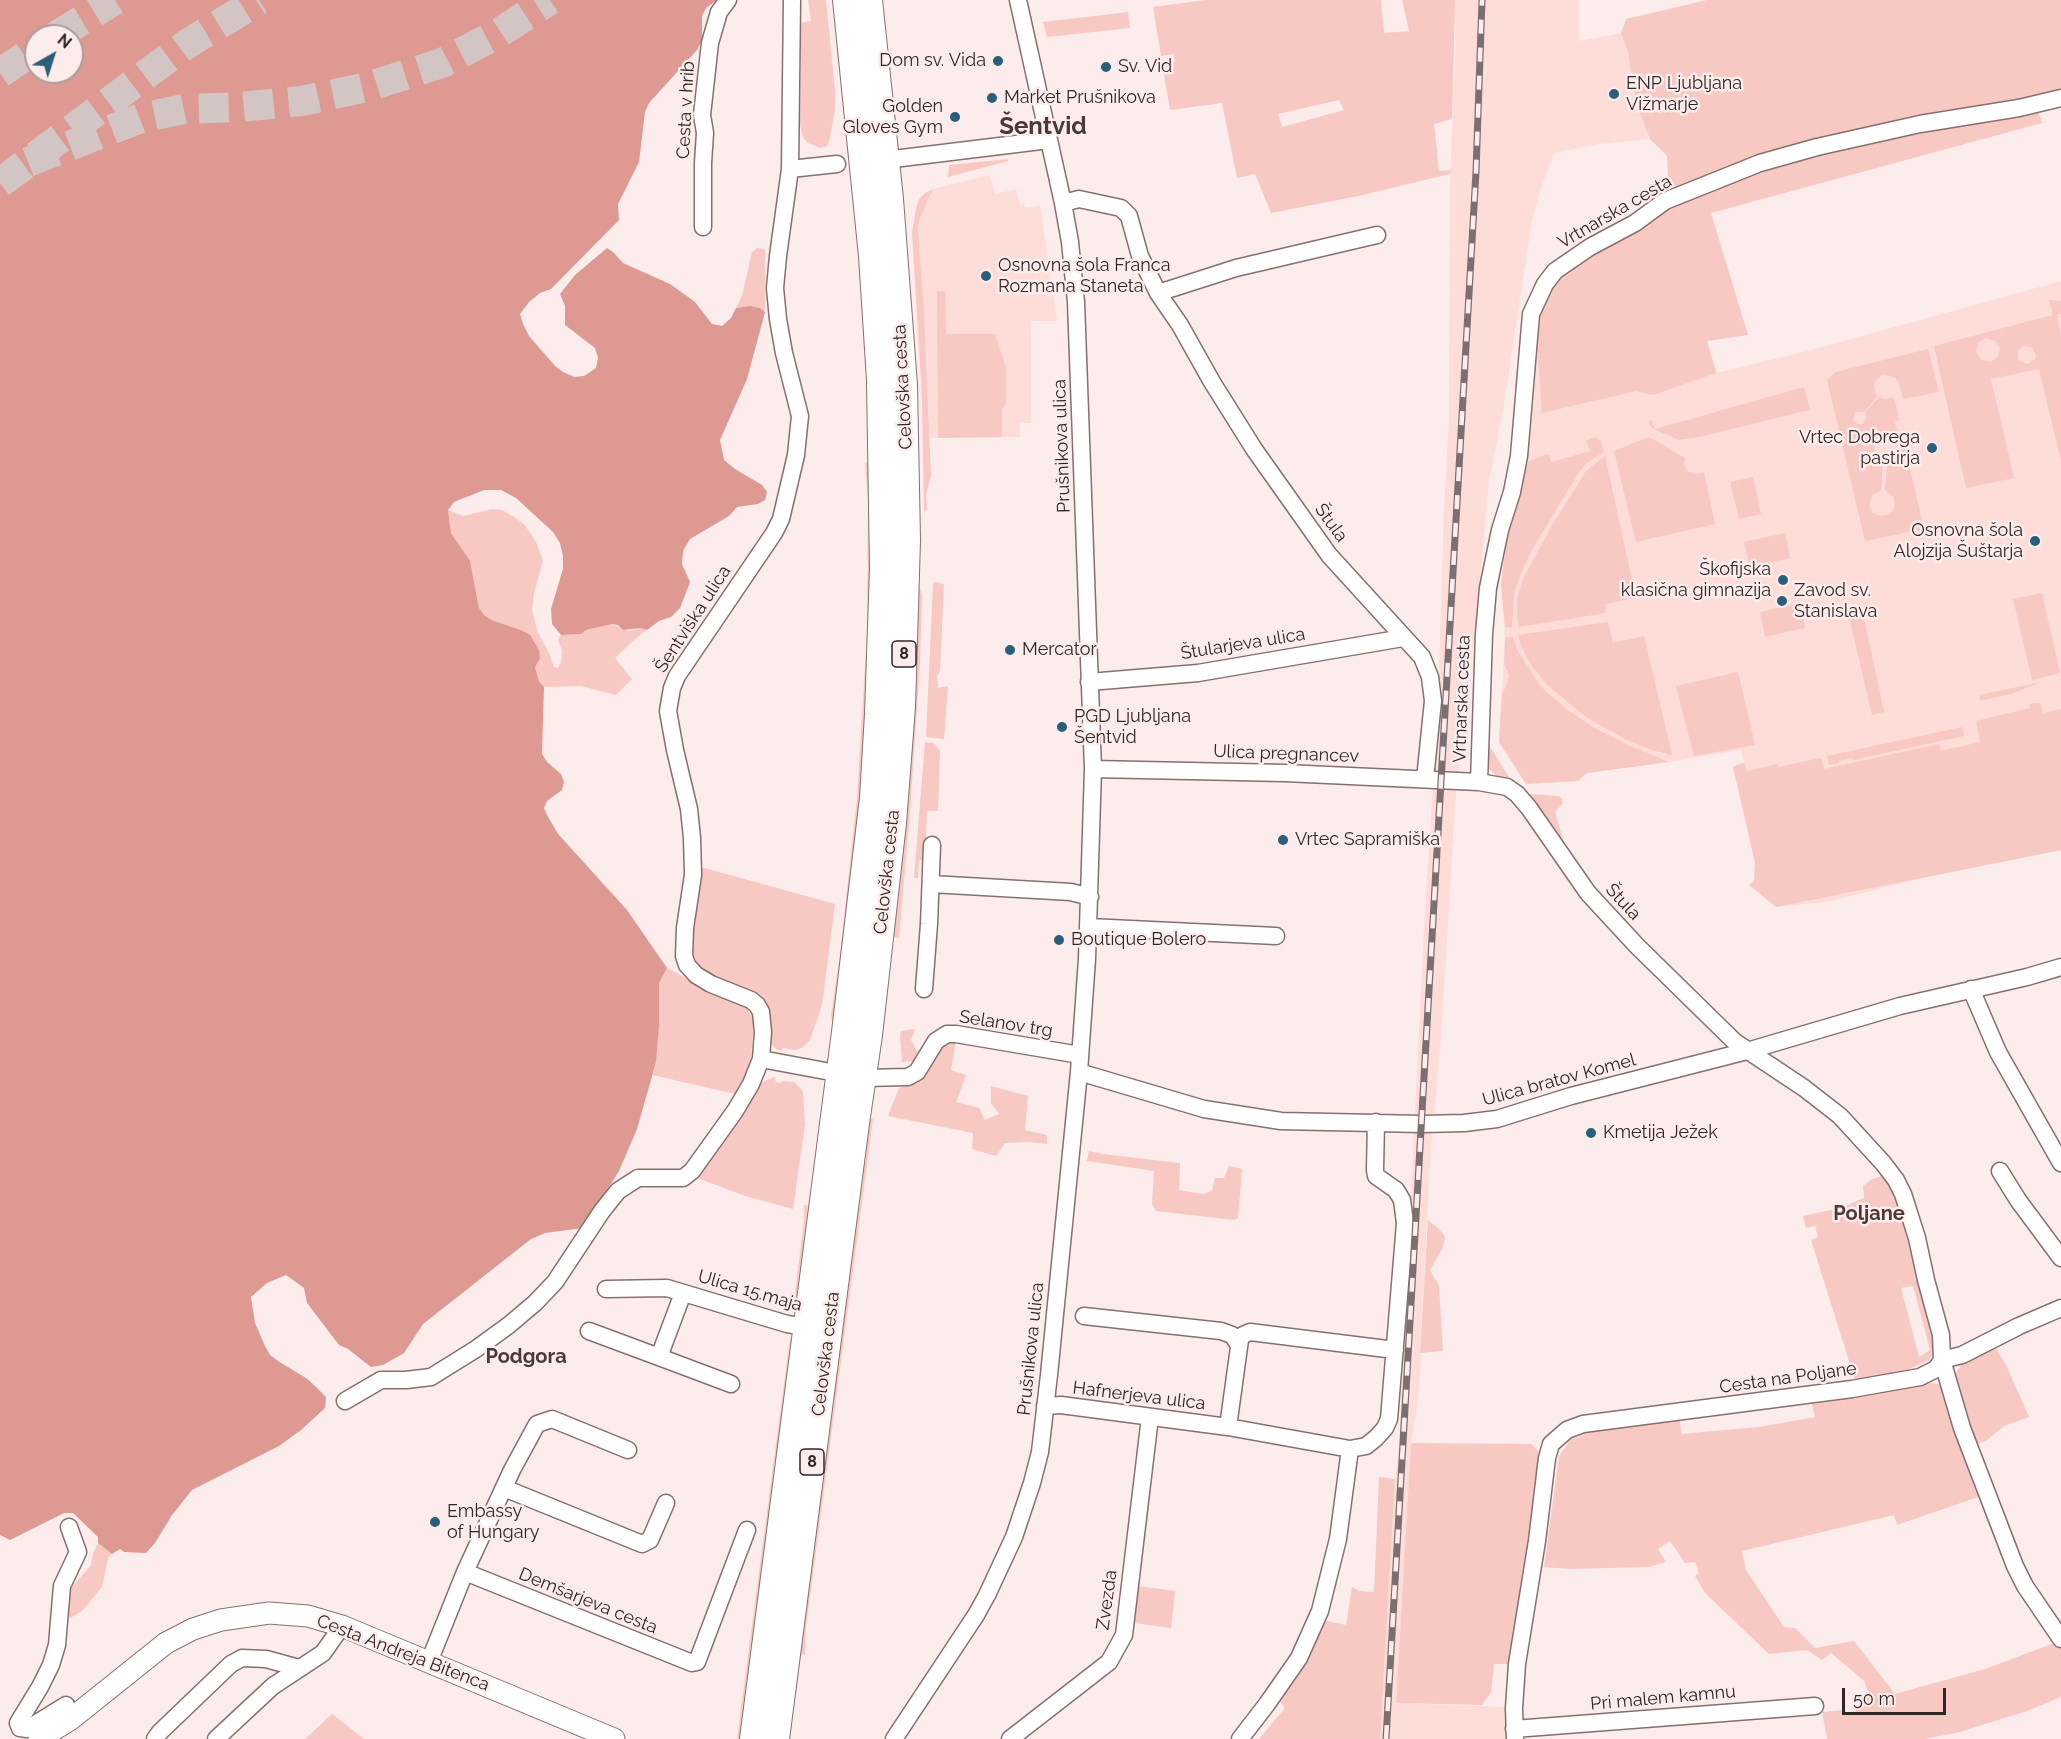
<!DOCTYPE html>
<html>
<head>
<meta charset="utf-8">
<style>
  body { margin:0 }
  #map { position:relative; width:2061px; height:1739px; overflow:hidden; background:#fcedec; font-family:Raleway,sans-serif }
  canvas { display:block }
  .north { position:absolute; left:24px; top:24px; width:60px; height:60px; box-sizing:border-box; background:#fcedec; border:2px solid #aa9e9d; border-radius:50%; rotate:39deg; font-size:16px; font-weight:700; line-height:24px; text-align:center; color:#302726 }
  .north::after { content:''; display:block; margin:auto; width:21px; height:27px; background:#2b5e7b; clip-path:polygon(50% 0,100% 100%,50% 72%,0 100%) }
  .scale { position:absolute; left:1842px; top:1688px; width:104px; height:27px; box-sizing:border-box; border:3px solid #302726; border-top:0; padding-left:8px; font-size:18px; line-height:21px; white-space:nowrap; color:#302726; -webkit-text-stroke:4px #fcedec; paint-order:stroke }
</style>
</head>
<body>
<div id="map">
<canvas width="2061" height="1739"></canvas>
<div class="north">N</div>
<div class="scale">50 m</div>
</div>
<script>
const ctx = document.querySelector('canvas').getContext('2d');
ctx.lineJoin = 'round';
function fill(path, color) { ctx.fillStyle = color; ctx.fill(path, 'evenodd'); }
const toPath = rows => new Path2D(rows.map(r => 'M' + r).join(''));
function stroke(path, color, width, dash) { ctx.strokeStyle = color; ctx.lineWidth = width; ctx.lineCap = dash ? 'butt' : 'round'; ctx.setLineDash(dash || []); ctx.stroke(path); }
function write(font, color, halo, rows, align = 'center') {
  ctx.font = font + ' Raleway,sans-serif'; ctx.lineWidth = 5; ctx.setLineDash([]); ctx.textBaseline = 'middle'; ctx.strokeStyle = halo; ctx.fillStyle = color; for (const [text, x, y, turn = 0] of rows) {
    ctx.save(); ctx.translate(x, y); ctx.rotate((+turn || 0) * Math.PI / 180); ctx.textAlign = isNaN(turn) ? turn : align; if (halo) ctx.strokeText(text, 0, 0); ctx.fillText(text, 0, 0); ctx.restore();
  }
}
fill(toPath([
  [1455,0,1579,0,1579,41,1621,33,1628,52,1636,103,1650,139,1600,144,1554,153,1540,191,1532,220,1503,411,1489,481,1476,623,1456,791,1441,1036,1430,1164,1420,1346,1421,1361,1418,1401,1411,1443,1396,1703,1507,1707,1509,1739,1380,1739,1395,1479,1399,1445,1424,926,1438,705,1444,506,1449,418,1450,174,1456,42],
  [990,175,995,194,1016,189,1020,205,1024,204,1025,208,1040,205,1057,321,1031,321,1031,423,1020,423,1020,437,930,438,924,310,918,242,919,220,933,189],
  [2061,281,2061,850,1924,878,1826,902,1776,907,1741,750,1669,762,1524,781,1499,742,1505,638,1501,583,1507,539,1523,461,1536,328,1707,341,1717,373,1811,350]
]), '#feddd9');
fill(toPath([
  [808,0,826,0,835,90,835,110,829,142,827,146,820,148,808,143,803,138,800,124,801,61,799,23,811,21],
  [1206,0,1381,0,1384,33,1409,31,1402,0,1455,0,1452,119,1434,124,1439,171,1451,170,1450,174,1358,196,1271,213,1255,174,1237,178,1222,103,1170,110,1162,64,1175,62,1174,54,1161,56,1153,7],
  [1339,100,1344,110,1282,127,1278,114],
  [1707,0,2061,0,2061,94,1676,192,1671,190,1668,180,1667,156,1650,139,1636,103,1628,52,1621,33,1626,19],
  [1128,12,1130,28,1047,37,1043,22],
  [2038,110,2042,123,1711,213,1748,335,1707,341,1716,373,1653,395,1636,391,1542,413,1536,328,1542,304,1561,273,1582,258,1684,199,1725,179,1864,142],
  [1008,159,1008,161,948,177,949,165],
  [933,189,919,220,918,232,924,310,931,476,926,494,927,510,924,512,922,398,912,232,916,209,919,199,925,193],
  [757,248,765,249,765,312,760,308,750,306,736,308,742,296,752,252],
  [937,291,945,291,946,334,995,334,1006,368,1006,403,1002,410,1002,437,938,438],
  [2049,300,2061,301,2061,314,2057,315,2061,336,2061,461,2039,369,1991,379,2014,478,1966,488,1934,346,2053,315],
  [1986,338,1995,341,2000,348,1998,356,1991,362,1981,360,1976,352,1978,343],
  [2024,346,2032,347,2036,355,2035,359,2028,364,2021,362,2018,359,2018,351],
  [1928,349,1939,392,1903,399,1899,384,1895,377,1882,375,1876,380,1874,384,1875,393,1878,396,1864,412,1855,412,1853,419,1857,424,1863,424,1867,418,1865,413,1879,397,1885,399,1894,397,1899,420,1895,421,1900,443,1893,444,1890,439,1884,437,1877,438,1873,444,1875,455,1883,458,1881,490,1872,495,1869,506,1873,513,1881,516,1890,514,1893,510,1895,506,1894,497,1885,490,1888,457,1894,449,1905,447,1924,529,1865,541,1827,380,1835,372],
  [1804,387,1810,410,1699,437,1679,440,1656,430,1651,427,1649,421,1652,420,1655,429],
  [1649,437,1685,458,1684,464,1687,471,1696,474,1704,473,1715,524,1636,542,1614,451],
  [1591,438,1597,438,1601,441,1604,452,1588,462,1579,472,1533,548,1521,573,1514,593,1512,628,1505,627,1501,583,1507,539,1525,469,1529,461,1548,454,1551,462,1590,451,1586,441],
  [1605,456,1636,598,1605,604,1606,613,1519,627,1517,616,1517,599,1523,579,1552,525,1586,471],
  [865,463,870,463,872,476,871,716,839,1021,832,1021,831,1014,840,955,857,798,867,634,868,498],
  [1753,477,1761,514,1739,519,1730,482],
  [492,509,502,510,514,517,525,525,536,542,543,561,534,593,532,611,538,633,549,653,554,667,558,668,561,662,562,651,558,640,561,635,581,634,586,630,612,624,629,631,640,628,647,630,636,638,615,658,632,679,616,695,581,686,544,687,535,674,535,668,538,663,521,630,494,621,485,616,479,608,470,562,451,533,448,510,463,516],
  [1785,533,1790,558,1750,567,1744,542],
  [935,582,944,584,940,671,937,675,938,688,948,686,944,739,926,737,933,584],
  [914,585,919,585,922,596,920,663,910,813,899,938,894,937,894,923],
  [2042,593,2060,673,2032,680,2013,599],
  [1800,603,1805,628,1765,637,1760,612],
  [1863,614,1884,712,1872,715,1849,617],
  [1608,622,1613,643,1644,636,1672,755,1651,750,1625,739,1589,719,1570,704,1546,684,1531,665,1522,648,1518,635],
  [1513,637,1517,650,1541,687,1566,709,1593,727,1624,743,1669,762,1587,773,1578,781,1526,784,1499,742,1502,693,1506,687,1509,675,1504,664,1505,638],
  [1738,672,1755,745,1694,756,1676,686],
  [2041,682,2011,694,1980,701,1979,695],
  [2038,703,2041,704,2043,713,2061,709,2061,850,1776,907,1749,885,1754,880,1755,863,1733,767,1736,765,1744,763,1747,771,1777,764,1778,767,1821,758,1824,769,1939,744,1941,751,1980,742,1976,721,2030,708,2030,704],
  [1962,727,1964,736,1853,760,1852,758,1839,761,1839,763,1829,765,1827,756],
  [925,742,934,743,940,751,938,811,927,811,925,861,919,860,918,878,914,878],
  [1489,745,1510,779,1497,776,1486,766],
  [1530,794,1559,796,1562,799,1563,803,1555,812,1565,846],
  [701,867,835,904,822,1005,810,1040,802,1048,795,1050,783,1048,781,1051,775,1048,770,1041,756,994,702,972,694,965,689,936],
  [667,968,701,986,745,1005,752,1017,754,1022,751,1059,746,1082,739,1095,653,1075,656,1062,659,1015,659,983],
  [915,1029,911,1040,919,1055,913,1061,902,1062,900,1036,901,1031],
  [956,1040,951,1070,966,1075,956,1102,979,1108,985,1120,999,1114,991,1103,991,1086,1028,1096,1025,1130,1047,1135,1047,1144,1027,1142,1005,1143,996,1156,972,1149,973,1133,888,1116,899,1088,918,1083,940,1047,944,1042],
  [774,1077,776,1082,782,1083,782,1081,794,1082,801,1089,803,1093,805,1124,793,1209,745,1196,692,1176,755,1090,763,1082],
  [864,1118,873,1119,806,1627,805,1655,801,1654,800,1644],
  [1089,1151,1103,1154,1180,1163,1179,1190,1202,1194,1212,1191,1215,1178,1224,1178,1229,1166,1242,1169,1238,1218,1234,1220,1156,1211,1152,1204,1154,1171,1087,1161],
  [1885,1175,1900,1203,1931,1326,1933,1353,1929,1360,1907,1370,1855,1380,1811,1240,1818,1237,1815,1226,1806,1228,1803,1216,1840,1208,1864,1198,1863,1186,1872,1179],
  [1913,1286,1930,1350,1919,1357,1901,1288],
  [804,1205,808,1206,798,1292,794,1302,804,1220],
  [1428,1220,1439,1229,1445,1237,1443,1247,1430,1270,1439,1286,1443,1351,1420,1353],
  [790,1338,796,1354,745,1739,739,1739,737,1738],
  [1994,1345,2006,1365,2029,1417,2004,1426,1987,1440,1973,1446,1955,1374,1964,1361],
  [1931,1383,1942,1385,1981,1496,1897,1525,1894,1515,1742,1551,1746,1570,1784,1627,1795,1628,1815,1648,1854,1641,1895,1694,1985,1669,2057,1642,2061,1648,2061,1697,2027,1711,1956,1733,1924,1739,1827,1739,1822,1712,1843,1710,1852,1715,1869,1695,1864,1681,1831,1653,1822,1660,1807,1650,1769,1654,1705,1593,1695,1576,1699,1573,1695,1562,1685,1563,1670,1541,1658,1549,1666,1562,1649,1567,1570,1569,1544,1567,1559,1456,1570,1440,1584,1435,1584,1431,1680,1418,1681,1434,1759,1427,1815,1417,1812,1404,1873,1395],
  [1411,1443,1531,1444,1539,1452,1528,1557,1510,1664,1494,1664,1491,1692,1482,1705,1396,1703],
  [1379,1477,1395,1479,1380,1739,1259,1739,1285,1708,1278,1699,1321,1620,1346,1625,1352,1587,1360,1591,1374,1592],
  [98,1543,112,1554,108,1558,102,1587,82,1611,70,1618,65,1616,64,1596,91,1565,93,1553],
  [1138,1586,1175,1591,1171,1628,1134,1623],
  [332,1714,364,1739,305,1739]
]), '#f8c8c3');
fill(toPath([
  [0,0,717,0,706,8,702,16,702,40,697,50,649,103,645,112,639,162,618,204,619,220,551,289,540,293,529,302,520,314,523,324,529,336,555,366,563,372,574,377,584,376,596,368,598,358,595,348,565,325,565,306,560,294,575,275,607,248,614,253,623,263,670,284,684,294,695,302,712,324,722,326,731,318,736,308,750,306,760,308,765,312,747,379,720,440,724,460,735,469,762,485,767,492,765,500,758,504,737,507,729,516,690,539,683,551,682,564,690,582,680,608,671,617,659,621,647,630,640,628,623,630,618,625,612,624,586,630,581,634,561,635,552,624,551,609,563,569,563,556,560,543,553,532,516,498,501,490,484,490,454,502,448,510,451,533,470,561,479,608,485,616,494,621,521,630,530,635,539,650,540,658,535,668,539,681,544,687,542,754,547,762,561,774,564,782,562,790,547,801,544,808,547,815,558,834,627,910,667,968,659,983,659,1025,656,1062,637,1129,619,1171,583,1228,545,1233,531,1239,423,1324,404,1353,383,1365,371,1367,348,1349,339,1345,307,1303,304,1288,286,1275,267,1283,251,1297,255,1323,265,1346,270,1355,278,1361,306,1378,316,1387,326,1397,325,1408,301,1430,279,1446,192,1490,172,1515,155,1543,146,1553,124,1552,120,1549,112,1554,98,1543,98,1537,73,1513,64,1513,10,1540,0,1535],
  [36,36,72,36,72,72,36,72]
]), '#de9992');
stroke(toPath([
  [56,36,115,0],
  [0,73,36,49],
  [28,162,141,118,184,109,239,107,302,101,367,87,442,63,499,33,550,0],
  [0,183,187,44,259,0]
]), '#d3c5c4', 30, [30, 15]);
const minor = toPath([
  [877,161,1049,140],
  [790,169,837,164],
  [1063,203,1079,199,1121,208,1129,216,1140,256,1158,293,1180,325,1212,382,1254,449,1329,555,1422,657,1430,677,1433,701,1425,779],
  [703,227,703,163,705,133,702,115,710,43,719,12,728,0],
  [1158,293,1236,268,1377,235],
  [1089,682,1198,673,1403,638],
  [1093,769,1285,773,1479,782,1507,787,1517,794,1529,808,1588,893,1637,946,1735,1042,1804,1088,1840,1116,1883,1163,1896,1180,1903,1194,1917,1238,1926,1280,1941,1335,1942,1360,1936,1369,1920,1377,1852,1389,1583,1424,1567,1430,1551,1444,1547,1458,1537,1541,1517,1664,1514,1708,1515,1739],
  [1479,782,1484,634,1488,588,1500,530,1512,492,1519,456,1531,314,1545,284,1555,271,1590,247,1635,223,1665,201,1760,163,1817,147,1920,124,2019,108,2061,98],
  [931,884,1071,892,1090,897],
  [1089,927,1276,936],
  [924,989,929,924,932,845],
  [1971,989,1998,1052,2061,1163],
  [761,1059,863,1078,908,1077,917,1072,936,1041,947,1034,956,1034,1080,1055],
  [1079,1072,1204,1109,1281,1121,1422,1124,1464,1123,1497,1119,1571,1096,1747,1051,1900,1006,2027,977,2061,967],
  [2000,1171,2018,1200,2061,1258],
  [606,1289,667,1288,787,1324,806,1327],
  [683,1293,659,1357,731,1384],
  [1084,1316,1221,1331,1232,1335,1239,1345],
  [589,1331,659,1357],
  [1942,1360,1962,1428,2015,1566,2025,1586,2061,1639],
  [1942,1360,1962,1355,2019,1326,2061,1308],
  [345,1401,381,1380,406,1380,431,1377,476,1349,509,1325,535,1303,555,1282,602,1211,618,1191,638,1178,683,1178,692,1171,735,1111,751,1084,761,1059,763,1032,761,1012,757,1005,751,1000,711,984,696,975,687,965,684,956,685,928,693,875,692,838,689,809,675,750,668,711,672,688,677,676,774,533,781,519,796,455,800,416,784,353,778,319,775,288,778,256,790,169,792,0],
  [1045,1406,1061,1405,1228,1427,1350,1449,1366,1446,1376,1438,1385,1428,1389,1419,1405,1223,1402,1200,1396,1190,1376,1176,1375,1170,1376,1122],
  [1228,1427,1240,1340,1243,1335,1250,1332,1395,1350],
  [504,1488,642,1544,650,1540,666,1503],
  [69,1527,78,1552,62,1586,57,1645,51,1665,40,1687,18,1723,20,1728,27,1729,66,1705,71,1719],
  [465,1572,692,1663,697,1662,747,1530],
  [429,1662,465,1572,512,1470,537,1424,552,1419,628,1450],
  [1514,1729,1815,1706],
  [155,1739,160,1732,231,1664,242,1658,266,1659,299,1668],
  [216,1739,273,1686,323,1653,342,1626],
  [894,1739,976,1615,987,1595,1014,1537,1032,1483,1040,1452,1049,1375,1079,1072,1087,959,1093,769,1076,302,1070,242,1063,203,1018,0],
  [1010,1739,1109,1662,1124,1635,1150,1417],
  [1240,1739,1267,1704,1299,1658,1320,1611,1338,1539,1350,1449]
]);
const tertiary = toPath([
  [39,1739,71,1719,166,1643,193,1629,221,1620,269,1613,308,1616,342,1626,614,1739]
]);
const primary = toPath([
  [753,1739,845,1032,873,798,878,714,883,569,880,380,872,256,846,0],
  [776,1739,856,1123,869,1035,893,823,902,707,907,540,904,385,890,199,869,0]
]);
stroke(minor, '#85706e', 19);
stroke(tertiary, '#85706e', 23);
stroke(primary, '#85706e', 28);
stroke(minor, '#fff', 16);
stroke(tertiary, '#fff', 21);
stroke(primary, '#fff', 26);
const rail = toPath([
  [1386,1739,1476,172,1482,0]
]);
stroke(rail, '#7b706f', 7);
stroke(rail, '#fcedec', 4.5, [14]);
for (const [x, y, r, color] of [
  [998,61,6,"#2b5e7b"],
  [1106,67,6,"#2b5e7b"],
  [1614,94,6,"#2b5e7b"],
  [992,98,6,"#2b5e7b"],
  [955,117,6,"#2b5e7b"],
  [986,276,6,"#2b5e7b"],
  [1932,448,6,"#2b5e7b"],
  [2035,541,6,"#2b5e7b"],
  [1783,580,6,"#2b5e7b"],
  [1782,601,6,"#2b5e7b"],
  [1010,650,6,"#2b5e7b"],
  [1062,727,6,"#2b5e7b"],
  [1283,840,6,"#2b5e7b"],
  [1059,940,6,"#2b5e7b"],
  [1591,1133,6,"#2b5e7b"],
  [435,1522,6,"#2b5e7b"]
]) { const dot = new Path2D(); dot.arc(x, y, r, 0, 2 * Math.PI); ctx.fillStyle = color; ctx.fill(dot); stroke(dot, '#fcedec', 2); }
for (const [x, y, w] of [
  [904,654,24],
  [812,1462,24]
]) { const box = new Path2D(); box.roundRect(x - w / 2, y - 13, w, 26, 4.5); ctx.fillStyle = '#fcedec'; ctx.fill(box); stroke(box, '#302726', 1.5); }
write('bold 16px', '#302726', null, [
  ["8",904,654],
  ["8",812,1462]
]);
write('18px', '#302726', '#fcedec', [
  ["Dom sv. Vida",986,61,"right"],
  ["Sv. Vid",1118,67],
  ["ENP Ljubljana",1626,84],
  ["Vižmarje",1626,105],
  ["Market Prušnikova",1004,98],
  ["Golden",943,107,"right"],
  ["Gloves Gym",943,128,"right"],
  ["Osnovna šola Franca",998,266],
  ["Rozmana Staneta",998,287],
  ["Vrtec Dobrega",1920,438,"right"],
  ["pastirja",1920,459,"right"],
  ["Osnovna šola",2023,531,"right"],
  ["Alojzija Šuštarja",2023,552,"right"],
  ["Škofijska",1771,570,"right"],
  ["klasična gimnazija",1771,591,"right"],
  ["Zavod sv.",1794,591],
  ["Stanislava",1794,612],
  ["Mercator",1022,650],
  ["PGD Ljubljana",1074,717],
  ["Šentvid",1074,738],
  ["Vrtec Sapramiška",1295,840],
  ["Boutique Bolero",1071,940],
  ["Kmetija Ježek",1603,1133],
  ["Embassy",447,1512],
  ["of Hungary",447,1533]
], 'left');
write('18px', '#302726', '#fcedec', [
  ["Cesta v hrib",686,110,-87],
  ["Vrtnarska cesta",1615,212,-30],
  ["Celovška cesta",903,387,-93],
  ["Prušnikova ulica",1062,446,-92],
  ["Štula",1331,523,54],
  ["Šentviška ulica",693,619,-57],
  ["Štularjeva ulica",1243,644,-9],
  ["Vrtnarska cesta",1462,699,-88],
  ["Ulica pregnancev",1286,754,2],
  ["Celovška cesta",887,872,-84],
  ["Štula",1623,902,47],
  ["Selanov trg",1006,1024,9],
  ["Ulica bratov Komel",1559,1080,-15],
  ["Ulica 15.maja",750,1291,16],
  ["Prušnikova ulica",1031,1349,-84],
  ["Celovška cesta",826,1354,-83],
  ["Cesta na Poljane",1788,1378,-8],
  ["Hafnerjeva ulica",1139,1396,7],
  ["Zvezda",1107,1600,-82],
  ["Demšarjeva cesta",588,1601,22],
  ["Cesta Andreja Bitenca",403,1653,21],
  ["Pri malem kamnu",1663,1698,-5]
]);
write('bold 20px', '#4c3937', '#fcedec', [
  ["Poljane",1869,1214],
  ["Podgora",526,1357]
]);
write('bold 24px', '#4c3937', '#fcedec', [
  ["Šentvid",1043,127]
]);
</script>
</body>
</html>
